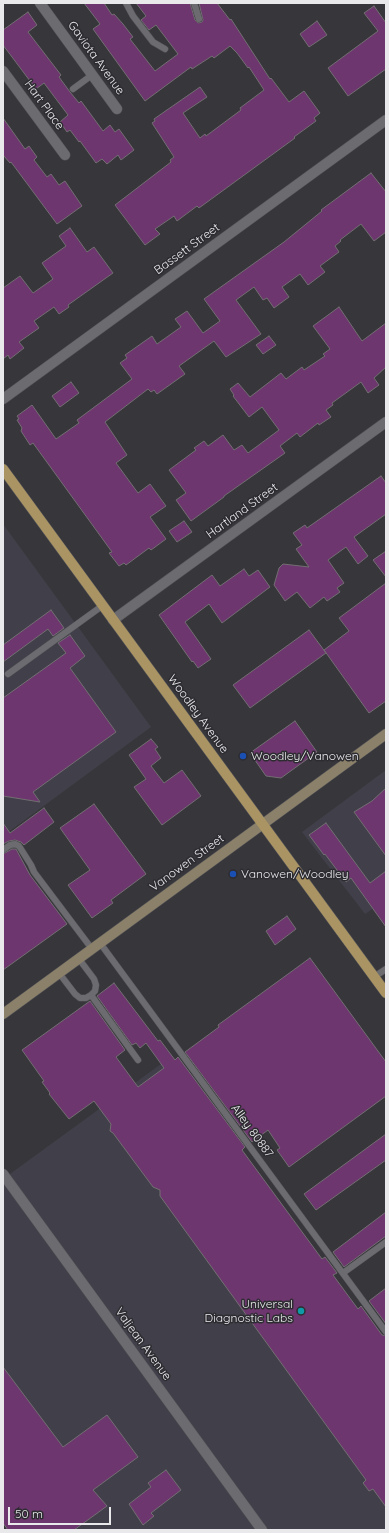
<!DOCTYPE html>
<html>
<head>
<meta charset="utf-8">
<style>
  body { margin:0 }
  #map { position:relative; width:389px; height:1533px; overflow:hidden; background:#37363b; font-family:Quicksand,sans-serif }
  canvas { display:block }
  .frame { position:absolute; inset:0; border:4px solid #e9e9ec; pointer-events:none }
  .scale { position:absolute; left:8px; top:1507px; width:103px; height:18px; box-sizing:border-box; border:2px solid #e9e9ec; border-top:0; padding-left:5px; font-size:12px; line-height:14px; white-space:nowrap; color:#e9e9ec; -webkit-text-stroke:3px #2d2c31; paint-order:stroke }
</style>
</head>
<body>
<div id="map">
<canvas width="389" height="1533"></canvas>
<div class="frame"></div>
<div class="scale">50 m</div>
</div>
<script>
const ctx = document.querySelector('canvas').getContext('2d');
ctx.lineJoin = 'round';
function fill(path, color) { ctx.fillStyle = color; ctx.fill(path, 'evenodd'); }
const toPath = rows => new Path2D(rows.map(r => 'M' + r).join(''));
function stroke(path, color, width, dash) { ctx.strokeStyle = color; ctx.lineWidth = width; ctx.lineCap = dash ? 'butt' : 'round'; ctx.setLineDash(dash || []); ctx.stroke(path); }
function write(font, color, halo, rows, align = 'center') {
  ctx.font = font + ' Quicksand,sans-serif'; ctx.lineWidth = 3; ctx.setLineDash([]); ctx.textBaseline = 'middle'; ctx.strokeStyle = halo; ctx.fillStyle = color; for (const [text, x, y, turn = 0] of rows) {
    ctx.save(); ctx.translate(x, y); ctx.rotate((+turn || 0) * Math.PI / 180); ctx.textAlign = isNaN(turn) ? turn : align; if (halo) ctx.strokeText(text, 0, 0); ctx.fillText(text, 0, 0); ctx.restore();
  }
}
fill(toPath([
  [3,524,151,727,3,836],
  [386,770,386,900,365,914,302,832],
  [172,1056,386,1348,386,1530,8,1530,3,1524,3,1179]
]), '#41404a');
const building = toPath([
  [84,3,104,3,112,15,114,14,123,24,133,37,130,39,155,71,178,54,156,25,149,30,141,20,146,16,136,3,190,3,195,20,198,23,202,22,203,20,199,3,217,3,230,20,231,19,270,79,271,78,289,102,304,91,320,113,314,118,316,121,294,137,295,138,199,208,197,206,177,221,174,216,155,229,160,234,145,245,115,205,171,162,170,160,174,157,152,123,155,121,154,119,200,87,207,97,183,113,200,138,205,134,206,136,241,110,240,108,264,90,249,67,248,68,237,53,230,46,214,58,212,56,192,69,191,67,145,101,93,29,100,24,84,3],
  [374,6,386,23,386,69,348,96,328,68,378,31,364,13,374,6],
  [28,12,37,25,28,32,61,75,59,77,70,92,79,103,81,101,103,131,110,125,115,132,119,129,134,150,121,160,118,155,107,164,102,159,96,163,80,141,79,142,70,130,67,132,60,122,68,115,44,83,36,89,3,45,3,30,28,12],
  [317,21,327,35,309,47,300,34,317,21],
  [3,118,25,149,29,146,37,157,34,160,47,177,51,174,59,185,65,181,82,206,57,224,11,162,10,163,3,155,3,118],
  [371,173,386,192,386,232,374,241,361,224,340,240,341,241,335,246,339,252,320,266,325,272,308,285,300,274,282,287,289,297,274,308,267,298,263,300,254,287,236,300,261,334,226,357,214,341,179,366,185,374,157,394,154,390,151,392,148,389,105,422,127,455,116,463,138,493,150,484,166,506,150,517,166,539,151,550,149,548,126,565,124,563,119,566,109,553,112,552,33,443,30,445,21,431,22,428,17,420,19,419,17,416,32,405,56,439,79,423,77,420,132,379,120,363,127,358,125,355,152,336,157,344,181,327,175,319,187,311,203,333,220,321,204,299,284,242,322,211,321,210,371,173],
  [70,228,87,252,94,247,113,273,68,305,69,307,59,314,54,307,34,321,39,328,19,342,24,348,10,359,8,355,3,359,3,288,20,276,33,293,53,279,42,263,66,246,59,236,70,228],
  [339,307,362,341,386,323,386,367,374,378,379,385,368,393,361,382,332,403,333,405,326,410,331,417,319,425,318,423,300,437,297,433,280,446,285,453,224,496,224,497,191,521,176,500,186,493,169,470,196,450,194,448,204,441,208,446,223,435,234,450,242,445,248,453,279,430,262,407,249,417,233,396,234,395,230,389,238,383,250,397,281,373,286,379,302,367,304,370,325,356,323,354,330,349,313,326,339,307],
  [269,336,276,345,263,354,256,345,269,336],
  [71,382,79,393,60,407,52,396,71,382],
  [381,476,386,483,386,514,354,537,368,556,358,564,346,547,328,560,344,583,337,588,340,592,327,601,324,597,310,608,297,592,285,601,274,585,279,568,283,564,309,567,296,549,302,545,293,533,305,525,307,528,381,476],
  [184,521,192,532,177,542,169,531,184,521],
  [386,551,386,577,373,560,386,551],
  [244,569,249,576,258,570,270,587,222,623,209,604,185,622,211,659,198,668,193,661,192,662,159,615,212,575,220,586,244,569],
  [386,583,386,701,369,713,324,650,349,631,339,618,386,583],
  [51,610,64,628,53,636,48,629,3,662,3,645,51,610],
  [309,630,326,653,250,708,233,685,309,630],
  [70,635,85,656,70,668,116,732,33,792,40,802,3,796,3,698,66,653,58,643,70,635],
  [295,721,317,752,281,778,266,776,250,753,295,721],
  [151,739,158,747,155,749,161,758,151,766,164,783,182,770,201,796,162,825,134,787,146,779,129,755,151,739],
  [386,788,386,856,354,812,372,801,386,788],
  [94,804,146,874,111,900,113,903,92,918,68,885,90,870,60,828,94,804],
  [44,808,54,822,24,845,21,842,15,840,9,841,3,844,3,823,10,833,44,808],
  [326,823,370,883,386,871,386,927,351,878,346,882,325,854,324,855,309,835,326,823],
  [12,849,16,849,30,875,67,924,3,970,3,854,12,849],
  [287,916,296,929,275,945,266,931,287,916],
  [310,958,386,1062,386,1096,289,1167,277,1150,280,1148,268,1130,252,1142,185,1052,219,1027,218,1025,310,958],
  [114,983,158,1041,160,1040,175,1060,178,1057,245,1147,242,1150,322,1259,325,1257,337,1273,333,1275,358,1309,361,1306,382,1335,386,1336,386,1507,373,1489,369,1491,363,1483,366,1480,160,1196,160,1190,153,1187,113,1133,110,1131,111,1124,94,1101,69,1119,49,1094,50,1093,42,1082,44,1081,22,1050,90,1001,125,1050,116,1057,138,1087,164,1068,146,1043,140,1048,136,1043,132,1045,97,996,114,983],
  [386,1134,386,1160,316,1210,304,1194,386,1134],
  [386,1212,386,1236,344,1267,333,1252,386,1212],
  [386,1288,386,1324,369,1301,386,1288],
  [3,1367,63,1447,107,1415,138,1457,93,1490,107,1506,74,1530,8,1530,3,1523,3,1367],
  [166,1470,181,1490,151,1513,154,1516,143,1525,129,1504,151,1487,148,1483,166,1470]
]);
fill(building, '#6e366e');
stroke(building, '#726e72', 1);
const lane = toPath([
  [126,3,133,16,153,42,165,49],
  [194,3,199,19],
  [73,89,92,75],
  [8,674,102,606],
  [3,850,10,845,15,844,19,846,31,865,34,872,92,949],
  [100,943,386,1332],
  [79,959,94,979,96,985,95,991,91,995,138,1060],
  [59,973,75,994,80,998,86,998,91,995],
  [374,977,386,969],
  [343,1273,386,1242]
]);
const street = toPath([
  [40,3,117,109],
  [3,71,65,155],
  [3,399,386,120],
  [113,620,386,422],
  [3,1174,262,1530]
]);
const secondary = toPath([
  [3,1014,386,734]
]);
const primary = toPath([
  [3,469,386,993]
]);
stroke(lane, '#535357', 7);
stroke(street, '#535357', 11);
stroke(secondary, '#535357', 11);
stroke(primary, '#535357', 11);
stroke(lane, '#6c6b70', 6);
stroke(street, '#6c6b70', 10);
stroke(secondary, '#8b8069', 10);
stroke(primary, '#aa9463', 10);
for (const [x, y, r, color] of [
  [243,756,4,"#1a4fb4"],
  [233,874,4,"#1a4fb4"],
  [301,1311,4,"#0f9aa8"]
]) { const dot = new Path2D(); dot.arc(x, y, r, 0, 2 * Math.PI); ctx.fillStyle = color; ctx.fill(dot); stroke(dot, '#2d2c31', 1.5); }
write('12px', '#e9e9ec', '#2d2c31', [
  ["Gaviota Avenue",96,58,54],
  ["Hart Place",44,105,54],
  ["Bassett Street",187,249,-36],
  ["Hartland Street",242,511,-36],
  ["Woodley Avenue",198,714,54],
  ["Vanowen Street",187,863,-36],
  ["Alley 80887",252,1131,54],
  ["Valjean Avenue",143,1344,54]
]);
write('12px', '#e9e9ec', '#2d2c31', [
  ["Woodley/Vanowen",251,756],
  ["Vanowen/Woodley",241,874],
  ["Universal",293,1304,"right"],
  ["Diagnostic Labs",293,1318,"right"]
], 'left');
</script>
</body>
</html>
